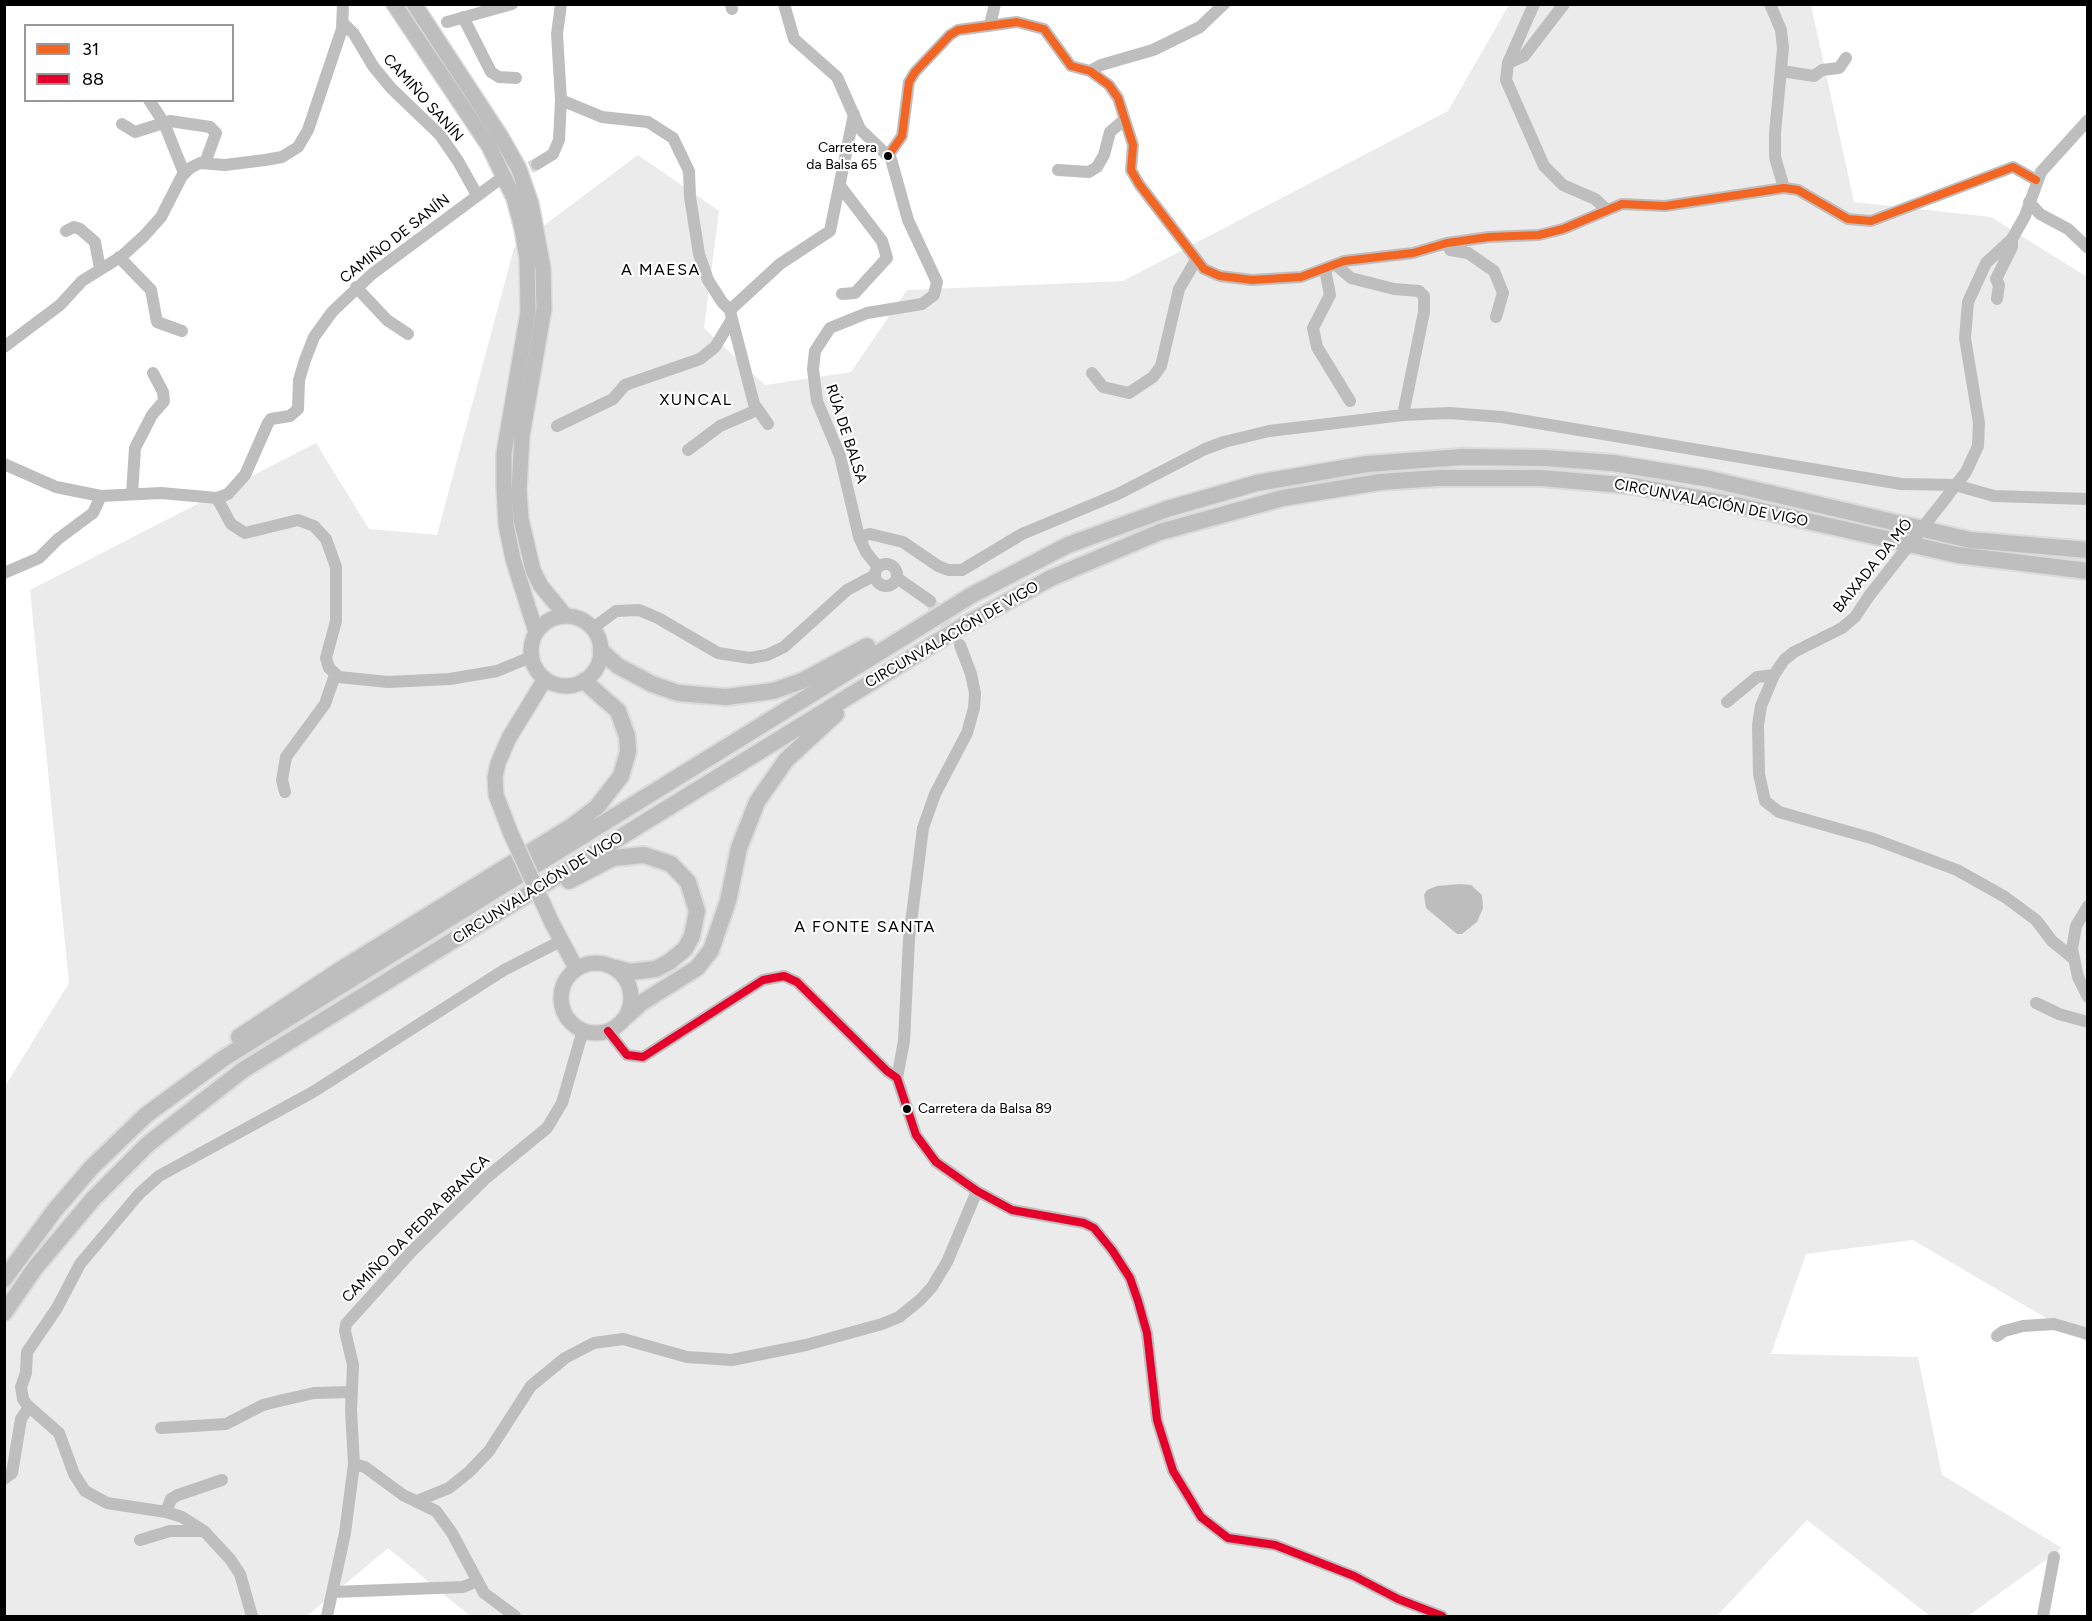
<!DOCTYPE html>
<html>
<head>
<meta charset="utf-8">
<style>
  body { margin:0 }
  #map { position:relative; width:2092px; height:1621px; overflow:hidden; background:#fff; font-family:Figtree,sans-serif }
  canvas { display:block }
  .frame { position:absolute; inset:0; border:6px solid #000; pointer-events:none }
  .legend { position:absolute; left:24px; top:24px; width:210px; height:78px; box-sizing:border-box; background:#fff; border:2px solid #999; margin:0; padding:8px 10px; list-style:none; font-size:18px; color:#000 }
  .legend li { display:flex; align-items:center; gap:12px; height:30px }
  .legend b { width:30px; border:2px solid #999 }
</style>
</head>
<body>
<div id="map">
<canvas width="2092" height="1621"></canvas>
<div class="frame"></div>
<ul class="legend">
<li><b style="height:8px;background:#f26522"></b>31</li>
<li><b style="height:8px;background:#e4002b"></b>88</li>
</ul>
</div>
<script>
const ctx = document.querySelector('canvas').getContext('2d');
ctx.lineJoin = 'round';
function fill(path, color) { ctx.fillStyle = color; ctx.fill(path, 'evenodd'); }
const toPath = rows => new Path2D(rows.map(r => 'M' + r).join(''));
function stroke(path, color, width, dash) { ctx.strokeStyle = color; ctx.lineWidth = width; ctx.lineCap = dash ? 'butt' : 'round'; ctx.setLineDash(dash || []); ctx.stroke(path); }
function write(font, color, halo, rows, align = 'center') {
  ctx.font = font + ' Figtree,sans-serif'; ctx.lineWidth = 4.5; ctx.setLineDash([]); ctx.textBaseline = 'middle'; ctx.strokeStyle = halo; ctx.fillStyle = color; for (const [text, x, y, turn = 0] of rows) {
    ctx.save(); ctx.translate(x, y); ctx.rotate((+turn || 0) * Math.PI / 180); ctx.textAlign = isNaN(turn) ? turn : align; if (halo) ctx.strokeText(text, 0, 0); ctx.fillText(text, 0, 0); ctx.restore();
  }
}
fill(toPath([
  [1509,5,1811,5,1854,202,1991,217,2087,277,2087,1342,1913,1240,1806,1254,1771,1354,1918,1357,1942,1475,2062,1548,1968,1616,1930,1616,1807,1520,1717,1616,470,1616,388,1548,307,1616,5,1616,4,1088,69,983,30,590,316,443,369,529,437,535,514,248,638,155,719,211,704,328,765,385,851,372,907,290,1123,281,1448,111]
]), '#ebebeb');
fill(toPath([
  [1460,884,1471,885,1482,895,1483,908,1477,922,1462,934,1457,934,1426,908,1424,895,1427,890,1437,886]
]), '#bdbdbd');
stroke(toPath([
  [497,182,537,164],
  [930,601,956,639]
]), '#d9d9d9', 12, [12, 6]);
const major = toPath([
  [394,4,489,146,514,198,522,228,527,258,528,312,504,453,504,488,506,525,513,559,536,632],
  [414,4,501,137,519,169,531,204,543,268,544,309,522,436,519,490,521,519,533,570,541,586,565,615],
  '531 651a35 35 0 1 1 70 0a35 35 0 1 1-70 0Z',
  [511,834,496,795,495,777,498,763,509,738,545,679],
  [552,923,576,968],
  '561 998a35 35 0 1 1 70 0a35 35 0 1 1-70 0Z'
]);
const highway = toPath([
  [601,651,618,666,652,684,678,693,726,697,773,691,802,681,867,646],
  [569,881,613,858,644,855,671,864,688,882,697,911,692,936,685,949,669,962,656,969,630,972,616,968],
  [627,1016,641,1003,697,968,711,950,728,901,739,848,757,802,786,760,836,714],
  [239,1037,340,970,572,826,597,807,621,776,628,752,627,736,618,711,584,681],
  [4,1279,55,1210,92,1167,146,1115,224,1058,972,595,1068,545,1167,509,1257,483,1367,464,1462,457,1545,458,1613,463,1705,478,1970,540,2088,550],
  [4,1313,35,1268,93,1199,148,1144,243,1070,966,624,1051,578,1160,532,1283,498,1380,482,1439,478,1541,478,1634,486,1736,505,1958,555,2088,571]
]);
stroke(major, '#dbdbdb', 18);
stroke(highway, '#dbdbdb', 20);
stroke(toPath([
  [731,4,732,9],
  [784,4,794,39,837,77,860,129,891,159,908,220,937,282,934,295,922,304,867,313,830,328,815,351,813,369,817,401,840,456,859,537,866,552,878,567],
  [1564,4,1524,56,1508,63,1506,80,1544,166,1563,185,1595,199,1606,209],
  [1770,4,1781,30,1783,48,1775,133,1775,157,1784,188],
  [463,17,491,72,499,77,516,78],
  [447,22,512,4],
  [343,23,354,34,373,66,391,88,440,135,458,161,477,195],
  [990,25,995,4],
  [1508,63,1534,4],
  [1090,71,1101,65,1153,50,1200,27,1224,4],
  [1782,71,1814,76,1822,70,1839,68,1846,58],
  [149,100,164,123,184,173],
  [122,124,135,132,170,121,210,127,216,133,205,163],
  [888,156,902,136,909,82,915,72,950,35,958,30,1017,22,1044,29,1071,66,1090,71,1109,85,1118,98,1133,145,1131,170,1139,184,1204,269,1220,276,1252,280,1301,277,1344,261,1413,253,1447,243,1489,237,1539,235,1563,229,1622,204,1665,206,1784,188,1798,190,1848,219,1871,221,2013,167,2036,180],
  [537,164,553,154,559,140,561,100,557,34,561,4],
  [1058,170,1089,172,1097,167,1104,155,1110,132,1124,120],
  [840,186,882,241,887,258,855,293,842,294],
  [2029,202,2040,214,2068,229,2088,248],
  [66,231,74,227,80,229,95,242,100,269],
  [1447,243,1450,250,1468,253,1494,271,1503,293,1496,317],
  [119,257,151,290,157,322,182,331],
  [1336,265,1351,278,1394,289,1419,291,1424,296,1424,312,1403,415],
  [1325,269,1330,295,1313,328,1317,347,1350,401],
  [356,287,387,320,408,334],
  [1997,299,1999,285,1996,279,2012,247,2012,240],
  [730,310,780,264,830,231,854,114],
  [732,319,754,404,768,424],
  [4,347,60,305,82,281,122,256,144,236,161,217,182,176,190,168,200,163,225,165,265,160,282,157,298,147,308,130,342,29,343,4],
  [1092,373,1103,387,1129,393,1153,377,1161,366,1179,289,1196,260],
  [557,426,613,399,625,385,700,359,715,347,732,319,730,310,722,302,708,280,699,254,690,197,689,171,673,138,648,122,602,117,561,100],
  [688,450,720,426,757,410],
  [4,464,56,487,101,496,161,493,217,498,228,494,245,475,268,423,271,419,290,416,298,409,299,380,305,360,314,337,332,312,372,274,496,182],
  [1952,490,1966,472,1978,446,1979,423,1965,338,1968,302,1986,263,2012,239,2025,216,2041,172,2088,120],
  [132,494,135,448,152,415,164,401,163,392,153,373],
  [217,498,231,524,245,533,298,520,314,526,326,539,336,567,336,621,326,658,329,668,339,677,388,682,450,679,497,671,531,657],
  [859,537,870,534,903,542,938,566,948,570,962,570,1022,534,1118,494,1205,449,1224,442,1269,431,1403,415,1449,413,1502,417,1901,484,1955,485,1994,496,2088,499],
  '875 575a11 11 0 1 1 22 0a11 11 0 1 1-22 0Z',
  [4,573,39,558,58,539,93,513,101,496],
  [897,578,930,601],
  [1869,596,1855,617,1842,628,1794,652,1784,660,1774,675,1761,706,1758,725,1759,774,1765,801,1779,812,1874,839,1957,870,2005,897,2036,920,2052,941,2073,958],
  [593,628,616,611,639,610,658,618,718,653,750,658,767,655,784,647,847,590,875,575],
  [1727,702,1757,677,1774,675],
  [285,792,282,780,286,757,325,704,335,675],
  [2088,906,2076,926,2072,949,2078,977,2088,997],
  [2036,1003,2059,1014,2088,1022],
  [608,1031,627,1055,643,1057,763,980,784,976,797,982,887,1071,897,1078,916,1135,936,1162,977,1191,1012,1210,1084,1223,1094,1228,1112,1250,1130,1278,1138,1301,1147,1333,1157,1420,1173,1471,1201,1517,1228,1538,1275,1545,1354,1576,1398,1599,1442,1616],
  [897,1078,904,1041,909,939,923,828,935,794,967,733,974,708,975,693,971,674,960,645],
  [1997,1336,2004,1331,2023,1326,2054,1324,2088,1334],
  [161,1428,226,1424,263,1405,279,1401,314,1393,352,1392],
  [354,1464,365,1467,403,1495,436,1511,452,1533,484,1593,515,1616],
  [4,1479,12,1473,21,1419,29,1407],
  [417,1501,449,1488,469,1472,489,1451,531,1386,565,1358,594,1343,623,1339,687,1357,732,1360,806,1345,882,1324,899,1317,920,1300,932,1287,947,1262,977,1191],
  [166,1512,171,1499,178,1495,222,1480],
  [140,1540,170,1531,203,1531],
  [333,1592,463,1587,475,1582],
  [252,1616,240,1574,230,1559,204,1531,182,1517,166,1512,107,1503,85,1491,74,1474,59,1433,27,1405,23,1399,21,1387,26,1373,27,1352,57,1308,80,1264,139,1194,159,1176,313,1092,504,970,561,941],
  [327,1616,345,1533,354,1464,351,1410,353,1365,345,1331,346,1324,411,1252,486,1178,547,1128,562,1103,583,1030],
  [2043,1616,2054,1557]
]), '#bebebe', 12);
stroke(major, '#bebebe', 15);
stroke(highway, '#bebebe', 16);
const majorBridge = toPath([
  [511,834,552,923]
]);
stroke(majorBridge, '#dbdbdb', 18, []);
stroke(toPath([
  [1869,596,1949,494]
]), '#bebebe', 12);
stroke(majorBridge, '#bebebe', 15);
stroke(toPath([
  [888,156,902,136,909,82,915,72,950,35,958,30,1017,22,1044,29,1071,66,1090,71,1109,85,1118,98,1133,145,1131,170,1139,184,1204,269,1220,276,1252,280,1301,277,1344,261,1413,253,1447,243,1489,237,1539,235,1563,229,1622,204,1665,206,1784,188,1798,190,1848,219,1871,221,2013,167,2036,180]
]), '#f26522', 8);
stroke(toPath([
  [608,1031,627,1055,643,1057,763,980,784,976,797,982,887,1071,897,1078,916,1135,936,1162,977,1191,1012,1210,1084,1223,1094,1228,1112,1250,1130,1278,1138,1301,1147,1333,1157,1420,1173,1471,1201,1517,1228,1538,1275,1545,1354,1576,1398,1599,1442,1616]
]), '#e4002b', 8);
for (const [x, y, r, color] of [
  [888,156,5,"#000"],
  [907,1109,5,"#000"]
]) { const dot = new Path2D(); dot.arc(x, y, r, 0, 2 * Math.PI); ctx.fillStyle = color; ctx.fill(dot); stroke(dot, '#fff', 2); }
write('14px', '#000', '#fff', [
  ["Carretera",877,148],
  ["da Balsa 65",877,165],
  ["Carretera da Balsa 89",918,1109,"left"]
], 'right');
write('15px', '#000', '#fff', [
  ["CAMIÑO SANÍN",423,98,48],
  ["CAMIÑO DE SANÍN",395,239,-38],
  ["RÚA DE BALSA",846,434,72],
  ["CIRCUNVALACIÓN DE VIGO",1711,503,11],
  ["BAIXADA DA MÓ",1873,566,-51],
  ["CIRCUNVALACIÓN DE VIGO",952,635,-30],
  ["CIRCUNVALACIÓN DE VIGO",538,888,-32],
  ["CAMIÑO DA PEDRA BRANCA",416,1229,-45]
]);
ctx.letterSpacing = '1.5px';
write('16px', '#000', '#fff', [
  ["A MAESA",661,270],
  ["XUNCAL",696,400],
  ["A FONTE SANTA",865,927]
]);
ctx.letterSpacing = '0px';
</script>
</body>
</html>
